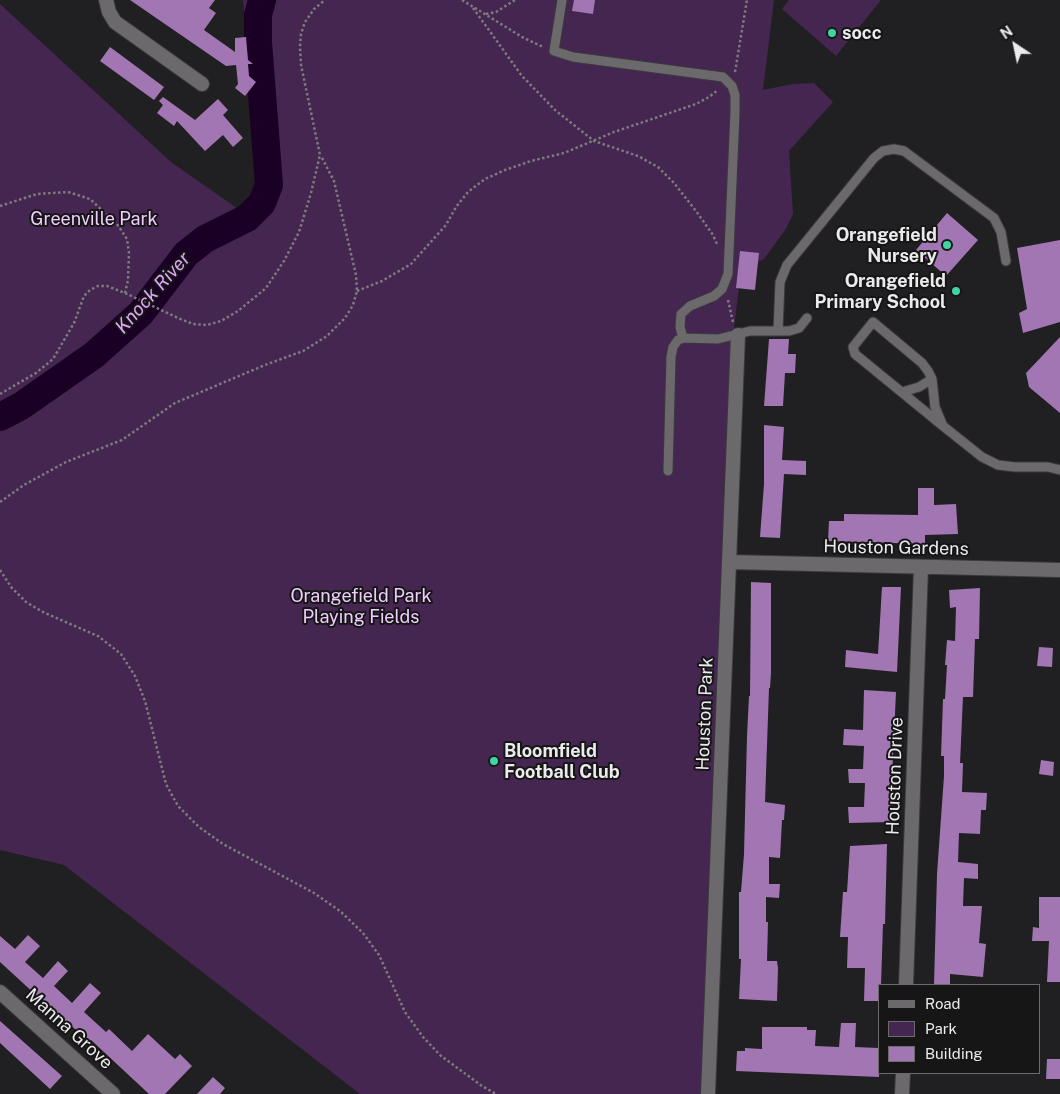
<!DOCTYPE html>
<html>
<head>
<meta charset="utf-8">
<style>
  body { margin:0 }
  #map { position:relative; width:1060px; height:1094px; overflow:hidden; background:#201f21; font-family:"Public Sans",sans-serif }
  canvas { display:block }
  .legend { position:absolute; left:878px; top:984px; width:162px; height:90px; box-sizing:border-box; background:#171617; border:1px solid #6c6b6c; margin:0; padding:6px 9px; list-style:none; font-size:15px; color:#ebeaec }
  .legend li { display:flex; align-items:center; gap:10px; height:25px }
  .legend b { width:25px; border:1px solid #6c6b6c }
  .north { position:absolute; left:990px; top:20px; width:50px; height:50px; -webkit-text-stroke:4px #171617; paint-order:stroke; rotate:326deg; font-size:14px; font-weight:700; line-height:20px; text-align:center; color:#ebeaec }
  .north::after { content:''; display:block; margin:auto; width:18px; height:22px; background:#ebeaec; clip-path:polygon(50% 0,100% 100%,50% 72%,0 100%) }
</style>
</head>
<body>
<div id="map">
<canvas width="1060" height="1094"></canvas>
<ul class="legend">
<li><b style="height:6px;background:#6b696b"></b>Road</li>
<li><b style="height:14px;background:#452651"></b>Park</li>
<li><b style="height:14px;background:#a176b3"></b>Building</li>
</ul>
<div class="north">N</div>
</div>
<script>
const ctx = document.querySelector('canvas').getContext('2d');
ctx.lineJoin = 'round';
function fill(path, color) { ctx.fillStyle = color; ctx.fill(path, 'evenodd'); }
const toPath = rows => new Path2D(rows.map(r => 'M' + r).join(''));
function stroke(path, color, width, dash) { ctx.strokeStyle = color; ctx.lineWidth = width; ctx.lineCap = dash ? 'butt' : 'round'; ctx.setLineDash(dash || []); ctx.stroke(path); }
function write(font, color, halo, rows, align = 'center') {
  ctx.font = font + ' "Public Sans",sans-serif'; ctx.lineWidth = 4; ctx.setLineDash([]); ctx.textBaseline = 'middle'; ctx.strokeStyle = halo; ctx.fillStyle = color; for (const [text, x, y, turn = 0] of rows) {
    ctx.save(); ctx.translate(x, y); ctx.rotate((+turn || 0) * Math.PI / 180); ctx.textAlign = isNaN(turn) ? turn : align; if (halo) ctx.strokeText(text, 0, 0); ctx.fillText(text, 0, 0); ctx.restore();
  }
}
fill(toPath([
  [243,0,774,0,763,90,792,84,814,83,833,102,789,151,793,214,786,229,764,259,741,270,734,329,703,1094,360,1094,64,865,0,850,0,4,171,162,241,211,256,201,262,176],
  [789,0,881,0,836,56,782,9]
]), '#452651');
stroke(toPath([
  [0,417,21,406,94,355,141,313,186,254,205,239,247,218,262,203,269,185,258,42,258,15,262,0]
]), '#1b0025', 28);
fill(toPath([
  [130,0,215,0,209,8,216,13,204,30,235,52,235,38,246,37,248,60,253,64,248,64,249,76,256,82,245,96,235,88,238,84,236,65,226,66],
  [574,0,595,0,593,14,572,11],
  [110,47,164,87,154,100,100,61],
  [163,97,195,120,218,99,228,110,223,115,243,138,233,147,223,135,205,151,177,121,174,126,157,113,163,105,159,101],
  [947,213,978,240,946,276,916,250],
  [1060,240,1060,322,1023,333,1019,313,1027,309,1017,248],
  [740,251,759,253,755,290,736,288],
  [1060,337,1060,413,1029,387,1026,373],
  [769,339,789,339,788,354,796,354,795,373,785,373,783,406,764,406],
  [764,425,784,427,782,460,806,461,806,475,784,474,780,538,760,537,764,484],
  [918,488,934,488,934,505,956,504,958,534,925,535,925,544,828,541,829,521,844,521,844,514,918,515],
  [751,582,771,583,771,673,770,688,769,688,765,802,785,805,784,820,782,820,780,858,769,857,769,884,780,884,779,898,766,897,766,922,768,922,767,961,777,961,778,968,777,1001,739,999,741,959,739,959,739,892,741,892,744,854,747,736,749,696,750,696],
  [882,587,901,587,897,672,845,667,846,650,878,654],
  [980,588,979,639,975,639,973,697,963,697,960,763,963,763,962,792,987,793,986,810,981,810,980,834,959,833,958,862,978,864,978,879,964,878,963,906,982,906,979,943,986,944,983,977,950,974,950,985,934,985,937,874,944,776,944,756,941,756,943,699,945,699,947,665,945,665,947,640,955,641,956,607,950,608,949,590],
  [1039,647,1053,648,1052,667,1037,666],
  [864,690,896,692,890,822,849,823,848,807,864,807,865,783,849,783,848,769,863,769,864,746,843,745,844,729,863,730],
  [1041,760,1054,762,1053,776,1039,774],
  [887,844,885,924,883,924,881,985,879,985,879,1001,864,1001,865,968,847,968,848,937,840,937,843,892,847,892,850,846],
  [1039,897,1060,897,1060,982,1047,982,1049,941,1032,941,1033,927,1039,928],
  [28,935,40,946,25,962,43,978,58,961,68,971,54,986,72,1003,90,983,101,993,84,1012,106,1032,109,1029,132,1051,148,1034,175,1059,180,1054,192,1066,165,1094,149,1094,91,1040,90,1041,60,1017,0,962,0,936,15,949],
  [0,1021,62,1076,50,1089,0,1043],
  [841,1023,856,1023,855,1047,879,1048,879,1077,736,1071,737,1051,745,1051,745,1048,762,1049,762,1027,807,1027,807,1030,816,1030,815,1046,839,1047],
  [1047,1059,1060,1059,1060,1079,1046,1079],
  [213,1077,225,1088,220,1094,197,1094]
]), '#a176b3');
const service = toPath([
  [562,0,554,51,573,57,723,77,732,86,735,95,735,112,728,274,722,289,714,296,690,306,681,314,680,327,683,338],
  [778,331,780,282,787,265,874,158,883,151,894,149,904,151,994,218,1001,232,1006,261],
  [902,392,919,387,932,379],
  [943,426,935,407,932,379,928,371,922,363,873,322,853,347,855,354,943,426,982,457,998,465,1015,467,1048,467,1060,470],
  [668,471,671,357,673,347,678,340,683,338,718,339,750,331,789,331,799,328,807,318]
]);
const minor = toPath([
  [106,0,109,12,115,22,202,84],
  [730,562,1060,570],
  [906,985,921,567],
  [0,992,113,1094],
  [708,1094,738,335],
  [902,1094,903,1073]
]);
stroke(service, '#3c3a3c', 11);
stroke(minor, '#3c3a3c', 16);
stroke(toPath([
  [462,0,522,37,543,47],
  [473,8,522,76,555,110,594,141,638,156,658,167,674,183,696,211,713,235,717,244],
  [486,14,496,12,515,0],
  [735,72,747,0],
  [0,206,37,194,68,192,90,199,117,224,127,239,129,253,128,280,125,293],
  [357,291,382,281,411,264,446,225,456,207,468,192,485,179,505,170,531,161,564,153,614,132,696,104,709,97,718,90],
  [728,300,733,322],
  [0,394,36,373,53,359,74,323,84,296,90,290,98,286,107,286,125,293,178,318,193,324,207,325,221,321,238,311,266,288,284,261,299,232,311,193,320,155,301,65,300,47,301,34,305,22,314,9,325,0],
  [0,502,24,485,66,462,122,440,175,403,265,365,303,351,327,336,345,318,353,305,357,291,356,275,334,181,321,156],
  [0,570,11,587,26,602,43,612,98,636,121,654,135,676,145,701,166,784,178,806,199,827,223,844,314,893,340,911,363,933,379,955,405,1012,423,1037,441,1056,482,1086,496,1094]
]), '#7c7b7d', 2.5, [2.5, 2.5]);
stroke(service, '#6b696b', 9);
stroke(minor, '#6b696b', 14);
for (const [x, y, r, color] of [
  [832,33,5,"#40d4a2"],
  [947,245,5,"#40d4a2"],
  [956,291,5,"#40d4a2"],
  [494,761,5,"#40d4a2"]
]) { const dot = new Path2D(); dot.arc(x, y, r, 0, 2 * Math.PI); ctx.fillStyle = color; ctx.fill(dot); stroke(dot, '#171617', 2); }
write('bold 18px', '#ebeaec', '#171617', [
  ["socc",842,33],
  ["Orangefield",937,235,"right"],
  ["Nursery",937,256,"right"],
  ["Orangefield",946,281,"right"],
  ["Primary School",946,302,"right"],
  ["Bloomfield",504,751],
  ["Football Club",504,772]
], 'left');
write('18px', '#f0ccff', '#171617', [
  ["Greenville Park",94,219],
  ["Orangefield Park",361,596],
  ["Playing Fields",361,617]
]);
write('18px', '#ebeaec', '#171617', [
  ["Houston Gardens",896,548,1],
  ["Houston Park",705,714,-88],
  ["Houston Drive",895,776,-88],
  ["Manna Grove",69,1029,42]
]);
write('italic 19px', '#e0a5f9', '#171617', [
  ["Knock River",153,293,-48]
]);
</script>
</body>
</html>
